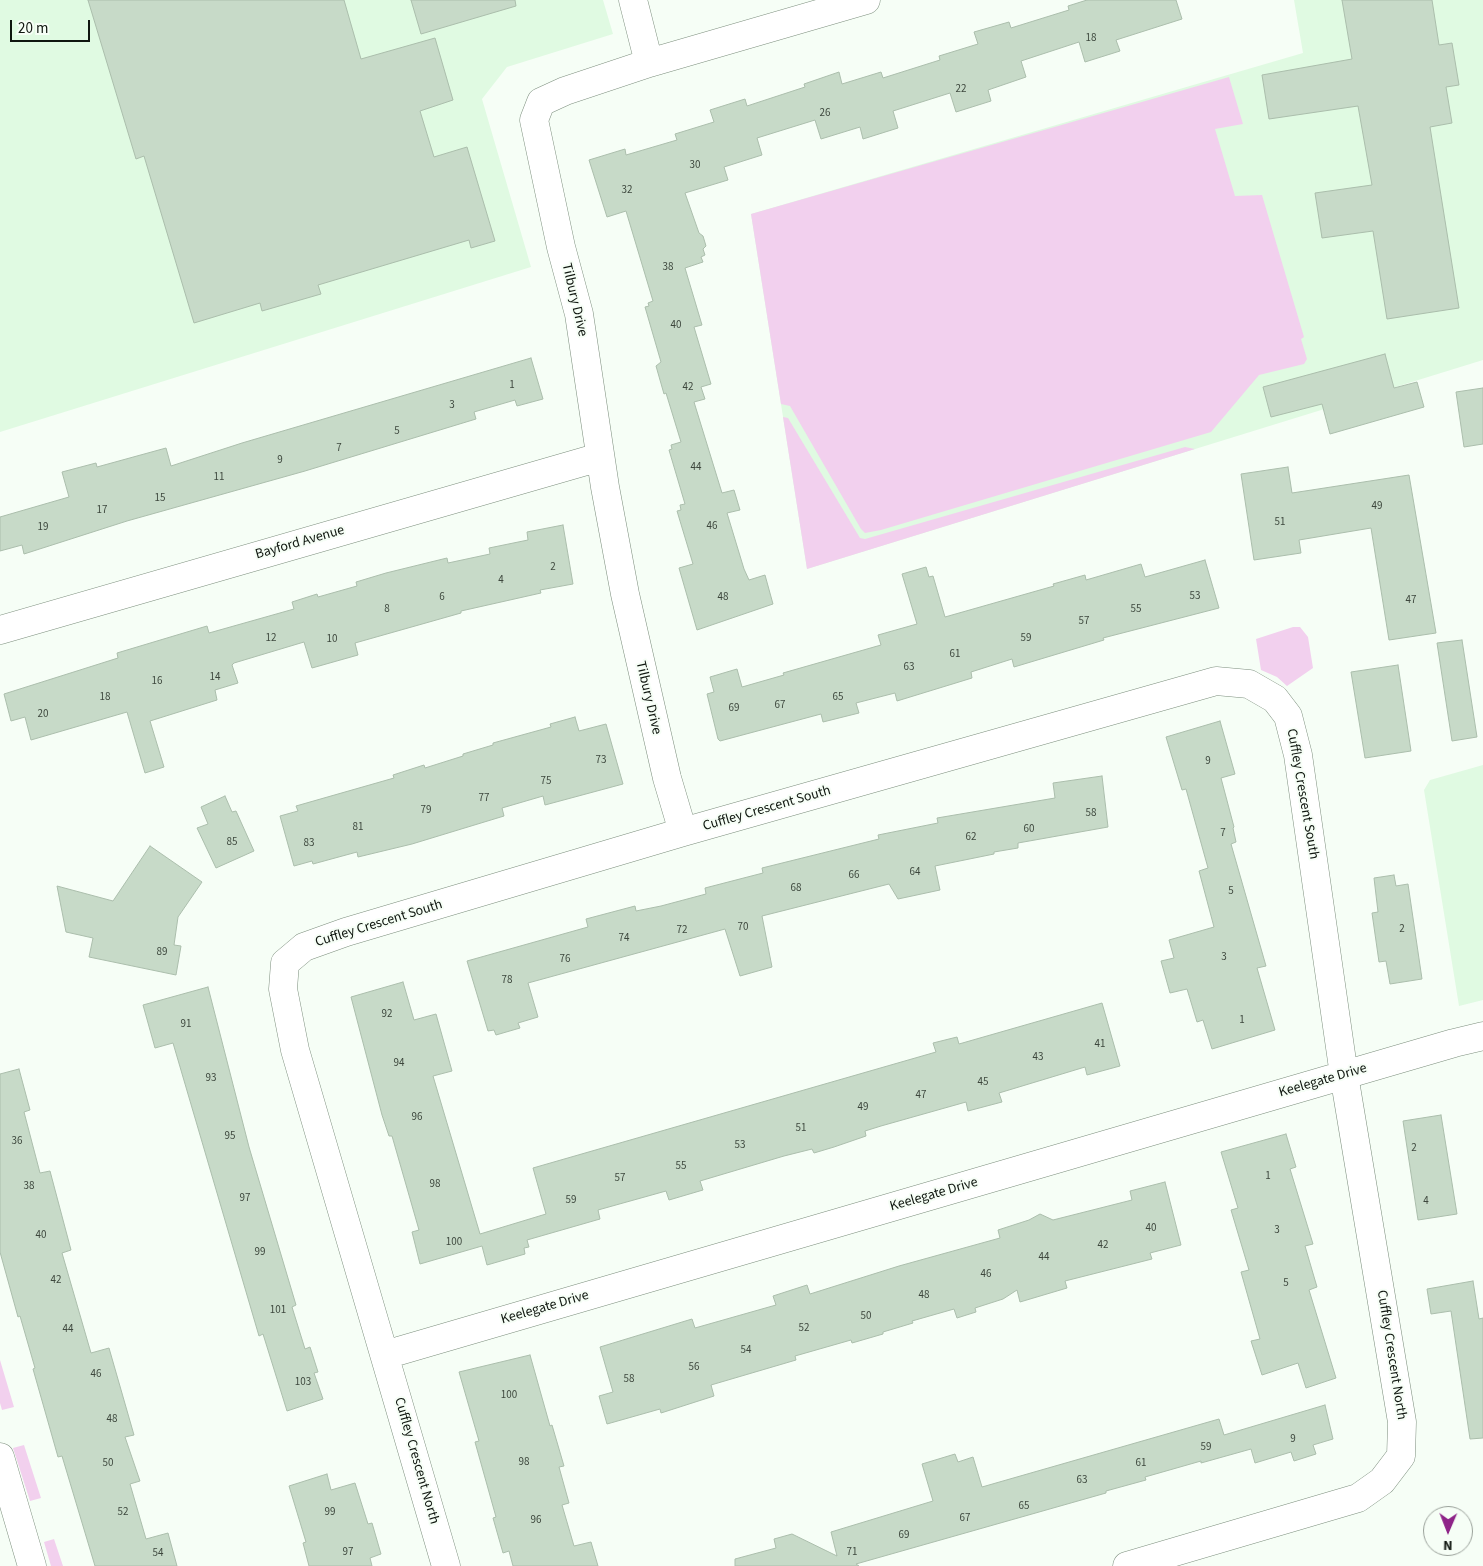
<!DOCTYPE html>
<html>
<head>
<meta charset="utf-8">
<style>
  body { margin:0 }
  #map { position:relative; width:1483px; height:1566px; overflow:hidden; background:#f6fef6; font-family:"Source Sans 3",sans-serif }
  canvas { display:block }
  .north { position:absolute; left:1423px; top:1506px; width:50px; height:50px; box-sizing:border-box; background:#f6fef6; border:1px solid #9aa19a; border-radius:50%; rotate:181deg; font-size:14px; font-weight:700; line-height:20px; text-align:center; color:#0f160f }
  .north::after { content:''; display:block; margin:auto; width:18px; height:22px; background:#8e2488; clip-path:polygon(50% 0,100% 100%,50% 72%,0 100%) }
  .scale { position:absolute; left:10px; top:20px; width:80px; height:22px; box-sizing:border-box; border:2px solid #0f160f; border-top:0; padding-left:6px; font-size:15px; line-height:18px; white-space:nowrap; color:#0f160f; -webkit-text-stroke:4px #f6fef6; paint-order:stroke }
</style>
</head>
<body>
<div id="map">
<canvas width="1483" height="1566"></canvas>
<div class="north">N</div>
<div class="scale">20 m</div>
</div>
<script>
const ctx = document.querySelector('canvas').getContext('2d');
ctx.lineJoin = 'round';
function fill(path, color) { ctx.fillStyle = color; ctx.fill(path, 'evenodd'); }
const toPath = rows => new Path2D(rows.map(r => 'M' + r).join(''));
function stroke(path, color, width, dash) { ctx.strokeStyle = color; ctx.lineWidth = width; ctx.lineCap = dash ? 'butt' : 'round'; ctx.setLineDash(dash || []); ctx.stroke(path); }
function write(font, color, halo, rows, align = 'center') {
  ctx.font = font + ' "Source Sans 3",sans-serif'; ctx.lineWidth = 4; ctx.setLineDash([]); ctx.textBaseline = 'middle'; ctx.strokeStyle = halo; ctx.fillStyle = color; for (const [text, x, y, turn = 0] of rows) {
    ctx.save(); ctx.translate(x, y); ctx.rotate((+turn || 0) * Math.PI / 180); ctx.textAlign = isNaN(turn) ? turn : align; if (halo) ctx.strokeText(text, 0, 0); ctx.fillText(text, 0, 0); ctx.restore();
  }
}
fill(toPath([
  [0,0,603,0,613,34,507,67,482,99,531,267,0,432],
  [1294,0,1483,0,1483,360,807,569,751,214,1303,53],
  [1483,765,1483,1000,1459,1006,1424,790,1430,780]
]), '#e0fae2');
fill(toPath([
  [1229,77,1243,124,1215,129,1235,196,1262,195,1304,337,1301,339,1307,359,1304,364,1259,375,1211,432,881,530,865,533,861,529,790,406,781,404,751,214],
  [783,417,788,418,860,538,865,539,1185,447,1195,449,807,569],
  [1293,627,1300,627,1308,637,1313,668,1287,686,1277,677,1261,670,1256,639],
  [0,1360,14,1407,2,1410,0,1403],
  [24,1445,41,1498,30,1501,13,1448],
  [54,1539,63,1566,51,1566,44,1542]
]), '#f2d0ee');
const building = toPath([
  [88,0,344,0,361,59,435,38,453,100,420,111,434,157,467,147,495,241,471,248,469,240,318,285,321,294,262,311,260,303,194,323,144,156,136,159,88,0],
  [411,0,515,0,516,6,421,34,411,0],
  [1087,0,1176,0,1182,19,1116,40,1120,51,1085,62,1079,42,1021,61,1026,77,988,90,991,101,956,112,950,93,893,111,898,128,863,139,860,127,821,139,815,120,757,138,762,155,724,167,728,180,685,193,699,233,703,236,706,246,703,249,705,255,701,257,703,262,685,268,702,325,694,327,711,384,701,387,705,399,694,402,722,493,734,490,740,510,727,513,744,569,749,580,765,575,773,604,697,630,679,568,693,564,677,511,681,510,680,505,685,504,669,450,672,449,671,445,681,442,666,393,664,394,656,366,661,362,645,307,649,306,648,303,653,301,626,211,607,217,589,160,625,149,626,155,677,140,675,134,714,122,710,110,745,99,747,106,805,87,804,84,839,72,842,84,881,72,883,78,940,60,939,56,978,44,974,32,1009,22,1011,28,1069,10,1068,6,1087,0],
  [1342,0,1432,0,1439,45,1452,43,1459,85,1446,87,1452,123,1430,127,1459,308,1387,319,1373,231,1322,238,1315,193,1372,185,1358,106,1269,119,1262,75,1352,59,1342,0],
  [1385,354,1394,388,1417,382,1424,407,1330,434,1322,404,1271,417,1263,387,1385,354],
  [531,358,543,399,517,406,515,400,474,412,476,419,305,471,127,521,24,554,22,545,0,551,0,517,69,497,62,472,96,463,97,467,166,448,171,466,242,443,531,358],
  [1483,388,1483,444,1464,447,1456,392,1483,388],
  [1288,467,1292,493,1409,475,1436,633,1389,640,1371,528,1299,540,1301,553,1254,560,1241,474,1288,467],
  [563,525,573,584,540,590,541,593,461,611,461,613,355,643,358,655,312,668,304,642,234,663,232,665,238,683,215,690,217,700,150,721,164,767,145,773,127,712,31,740,25,717,11,721,4,694,118,658,117,653,207,626,209,633,294,609,292,602,317,594,318,597,357,586,356,582,386,573,447,558,448,563,490,554,489,548,528,540,527,532,563,525],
  [1205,560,1219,608,1103,638,1104,640,1014,667,1012,659,971,672,972,678,897,701,895,693,856,703,859,713,823,722,821,714,720,741,718,739,707,694,714,692,710,677,737,669,742,687,784,675,783,673,881,645,878,635,917,624,902,574,926,567,929,577,933,576,945,617,1054,586,1053,584,1085,575,1086,580,1141,564,1145,577,1205,560],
  [1462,640,1477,737,1452,741,1437,643,1462,640],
  [1398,665,1411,751,1365,758,1351,672,1398,665],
  [575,717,579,731,606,724,623,784,545,805,543,796,502,808,504,816,412,844,358,857,357,852,313,864,312,861,294,866,280,816,298,811,296,806,394,778,393,775,424,765,425,768,463,756,463,754,493,745,493,743,551,727,550,724,575,717],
  [1220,721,1235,774,1221,778,1234,827,1233,828,1236,842,1231,844,1266,966,1257,968,1275,1030,1212,1049,1203,1020,1197,1022,1187,989,1170,993,1161,961,1174,958,1169,940,1214,927,1199,871,1208,868,1186,789,1182,790,1166,737,1220,721],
  [1102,776,1108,827,1018,843,1018,848,994,852,994,854,935,866,940,890,898,899,889,884,762,916,772,967,740,976,725,929,528,983,538,1017,518,1023,520,1028,496,1035,494,1030,488,1031,467,961,588,927,586,919,635,906,636,911,661,906,706,894,705,888,763,873,762,868,879,839,878,835,938,823,937,818,1055,798,1053,783,1102,776],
  [225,796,232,812,236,811,254,851,216,868,197,828,208,824,201,807,225,796],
  [150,846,202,882,178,917,174,945,181,946,176,975,89,957,93,938,66,932,57,886,113,901,150,846],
  [1394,875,1396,886,1408,884,1422,979,1390,984,1386,961,1379,962,1372,913,1378,912,1374,878,1394,875],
  [403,982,414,1020,436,1014,452,1071,433,1076,480,1234,546,1214,533,1168,936,1052,933,1043,957,1037,959,1044,1102,1003,1120,1066,1087,1075,1085,1067,999,1093,1002,1102,968,1111,966,1102,881,1126,865,1131,866,1136,834,1147,814,1153,812,1149,784,1156,700,1181,703,1190,669,1200,666,1191,598,1210,600,1219,527,1240,529,1247,524,1248,525,1254,487,1265,482,1246,420,1264,412,1232,419,1230,392,1136,389,1136,382,1115,351,997,403,982],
  [208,987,249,1147,296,1305,292,1307,305,1349,310,1347,318,1372,314,1373,323,1399,287,1411,263,1334,259,1336,173,1043,155,1048,143,1005,208,987],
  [19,1069,30,1110,24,1112,40,1173,50,1171,71,1250,62,1253,91,1353,109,1348,134,1435,125,1437,140,1481,130,1484,146,1539,168,1533,177,1566,95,1566,62,1456,58,1457,33,1369,35,1368,20,1316,18,1317,0,1252,0,1074,19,1069],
  [1441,1115,1457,1214,1418,1220,1403,1121,1441,1115],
  [1286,1134,1296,1167,1290,1169,1313,1244,1305,1246,1317,1287,1309,1290,1336,1378,1306,1388,1298,1363,1262,1375,1251,1341,1260,1339,1241,1272,1249,1270,1231,1210,1238,1208,1221,1152,1286,1134],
  [1165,1182,1181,1245,1150,1253,1152,1259,1065,1281,1067,1288,1020,1302,1017,1290,1003,1299,975,1308,976,1312,957,1318,954,1309,912,1321,913,1323,883,1332,883,1334,852,1343,851,1340,795,1356,796,1360,711,1385,714,1396,661,1413,660,1409,607,1424,599,1396,613,1392,600,1347,692,1319,695,1328,776,1305,773,1296,807,1285,810,1294,899,1266,1000,1238,998,1230,1029,1220,1040,1214,1053,1220,1132,1200,1130,1191,1165,1182],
  [1473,1281,1479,1319,1483,1318,1483,1438,1470,1439,1451,1311,1431,1314,1427,1289,1473,1281],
  [530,1355,550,1426,552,1425,564,1466,559,1467,569,1503,562,1505,574,1546,591,1542,598,1566,513,1566,509,1551,503,1553,493,1518,496,1517,475,1442,479,1441,459,1372,530,1355],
  [1325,1405,1333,1439,1313,1445,1316,1454,1294,1461,1291,1452,1255,1463,1251,1449,1201,1463,1201,1461,1145,1477,1146,1480,1106,1491,1106,1493,856,1564,859,1566,735,1566,735,1559,776,1548,774,1539,792,1534,837,1556,831,1532,933,1501,922,1464,955,1454,958,1462,973,1457,982,1487,1219,1419,1224,1435,1325,1405],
  [327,1474,331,1490,355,1483,368,1524,372,1523,381,1554,370,1558,372,1566,309,1566,303,1543,306,1542,289,1486,327,1474]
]);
fill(building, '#c7dac8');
stroke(building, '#abbeac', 1);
const minor = toPath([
  [633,0,649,63],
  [0,630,600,457],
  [683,832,667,778,625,594,605,487,579,314,561,247,534,120,541,102,565,91,649,63,866,0],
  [385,1355,1454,1043,1483,1036],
  [0,1457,32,1566],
  [446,1566,295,1050,283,989,285,963,304,947,346,932,683,832,1216,681,1249,684,1275,699,1288,716,1298,755,1344,1075,1402,1422,1401,1456,1382,1481,1358,1498,1127,1566]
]);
stroke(minor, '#7d8f7e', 29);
stroke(minor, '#fff', 28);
write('11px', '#3d473d', null, [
  ["18",1091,39],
  ["22",961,90],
  ["26",825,114],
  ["30",695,166],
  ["32",627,191],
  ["38",668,268],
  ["40",676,326],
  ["1",512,386],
  ["42",688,388],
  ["3",452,406],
  ["5",397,432],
  ["7",339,449],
  ["9",280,461],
  ["44",696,468],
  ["11",219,478],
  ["15",160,499],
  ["49",1377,507],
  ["17",102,511],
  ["51",1280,523],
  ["46",712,527],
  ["19",43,528],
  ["2",553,568],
  ["4",501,581],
  ["53",1195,597],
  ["6",442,598],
  ["48",723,598],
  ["47",1411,601],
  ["8",387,610],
  ["55",1136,610],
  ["57",1084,622],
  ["12",271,639],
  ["59",1026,639],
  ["10",332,640],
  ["61",955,655],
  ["63",909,668],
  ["14",215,678],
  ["16",157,682],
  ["18",105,698],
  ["65",838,698],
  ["67",780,706],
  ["69",734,709],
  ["20",43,715],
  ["73",601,761],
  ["9",1208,762],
  ["75",546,782],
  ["77",484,799],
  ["79",426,811],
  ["58",1091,814],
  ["81",358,828],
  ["60",1029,830],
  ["7",1223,834],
  ["62",971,838],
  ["85",232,843],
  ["83",309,844],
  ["64",915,873],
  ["66",854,876],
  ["68",796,889],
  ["5",1231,892],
  ["70",743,928],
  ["2",1402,930],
  ["72",682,931],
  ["74",624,939],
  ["89",162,953],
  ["3",1224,958],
  ["76",565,960],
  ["78",507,981],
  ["92",387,1015],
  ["1",1242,1021],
  ["91",186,1025],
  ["41",1100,1045],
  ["43",1038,1058],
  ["94",399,1064],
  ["93",211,1079],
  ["45",983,1083],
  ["47",921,1096],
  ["49",863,1108],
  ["96",417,1118],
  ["51",801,1129],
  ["95",230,1137],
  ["36",17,1142],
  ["53",740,1146],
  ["2",1414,1149],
  ["55",681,1167],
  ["1",1268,1177],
  ["57",620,1179],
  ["98",435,1185],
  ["38",29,1187],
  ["97",245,1199],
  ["59",571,1201],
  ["4",1426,1202],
  ["40",1151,1229],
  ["3",1277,1231],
  ["40",41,1236],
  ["100",454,1243],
  ["42",1103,1246],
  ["99",260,1253],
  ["44",1044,1258],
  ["46",986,1275],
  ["42",56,1281],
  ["5",1286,1284],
  ["48",924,1296],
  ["101",278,1311],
  ["50",866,1317],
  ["52",804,1329],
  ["44",68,1330],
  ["54",746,1351],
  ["56",694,1368],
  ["46",96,1375],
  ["58",629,1380],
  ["103",303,1383],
  ["100",509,1396],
  ["48",112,1420],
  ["9",1293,1440],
  ["59",1206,1448],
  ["98",524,1463],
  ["50",108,1464],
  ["61",1141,1464],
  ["63",1082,1481],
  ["65",1024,1507],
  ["52",123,1513],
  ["99",330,1513],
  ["67",965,1519],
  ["96",536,1521],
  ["69",904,1536],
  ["97",348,1553],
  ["71",852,1553],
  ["54",158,1554]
]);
write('14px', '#0f160f', '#f6fef6', [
  ["Tilbury Drive",574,300,77],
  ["Bayford Avenue",300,543,-16],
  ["Tilbury Drive",648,698,77],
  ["Cuffley Crescent South",1302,794,80],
  ["Cuffley Crescent South",767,809,-16],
  ["Cuffley Crescent South",379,924,-17],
  ["Keelegate Drive",1323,1081,-16],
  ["Keelegate Drive",934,1195,-16],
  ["Keelegate Drive",545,1308,-16],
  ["Cuffley Crescent North",1391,1355,81],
  ["Cuffley Crescent North",416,1461,74]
]);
</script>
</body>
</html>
